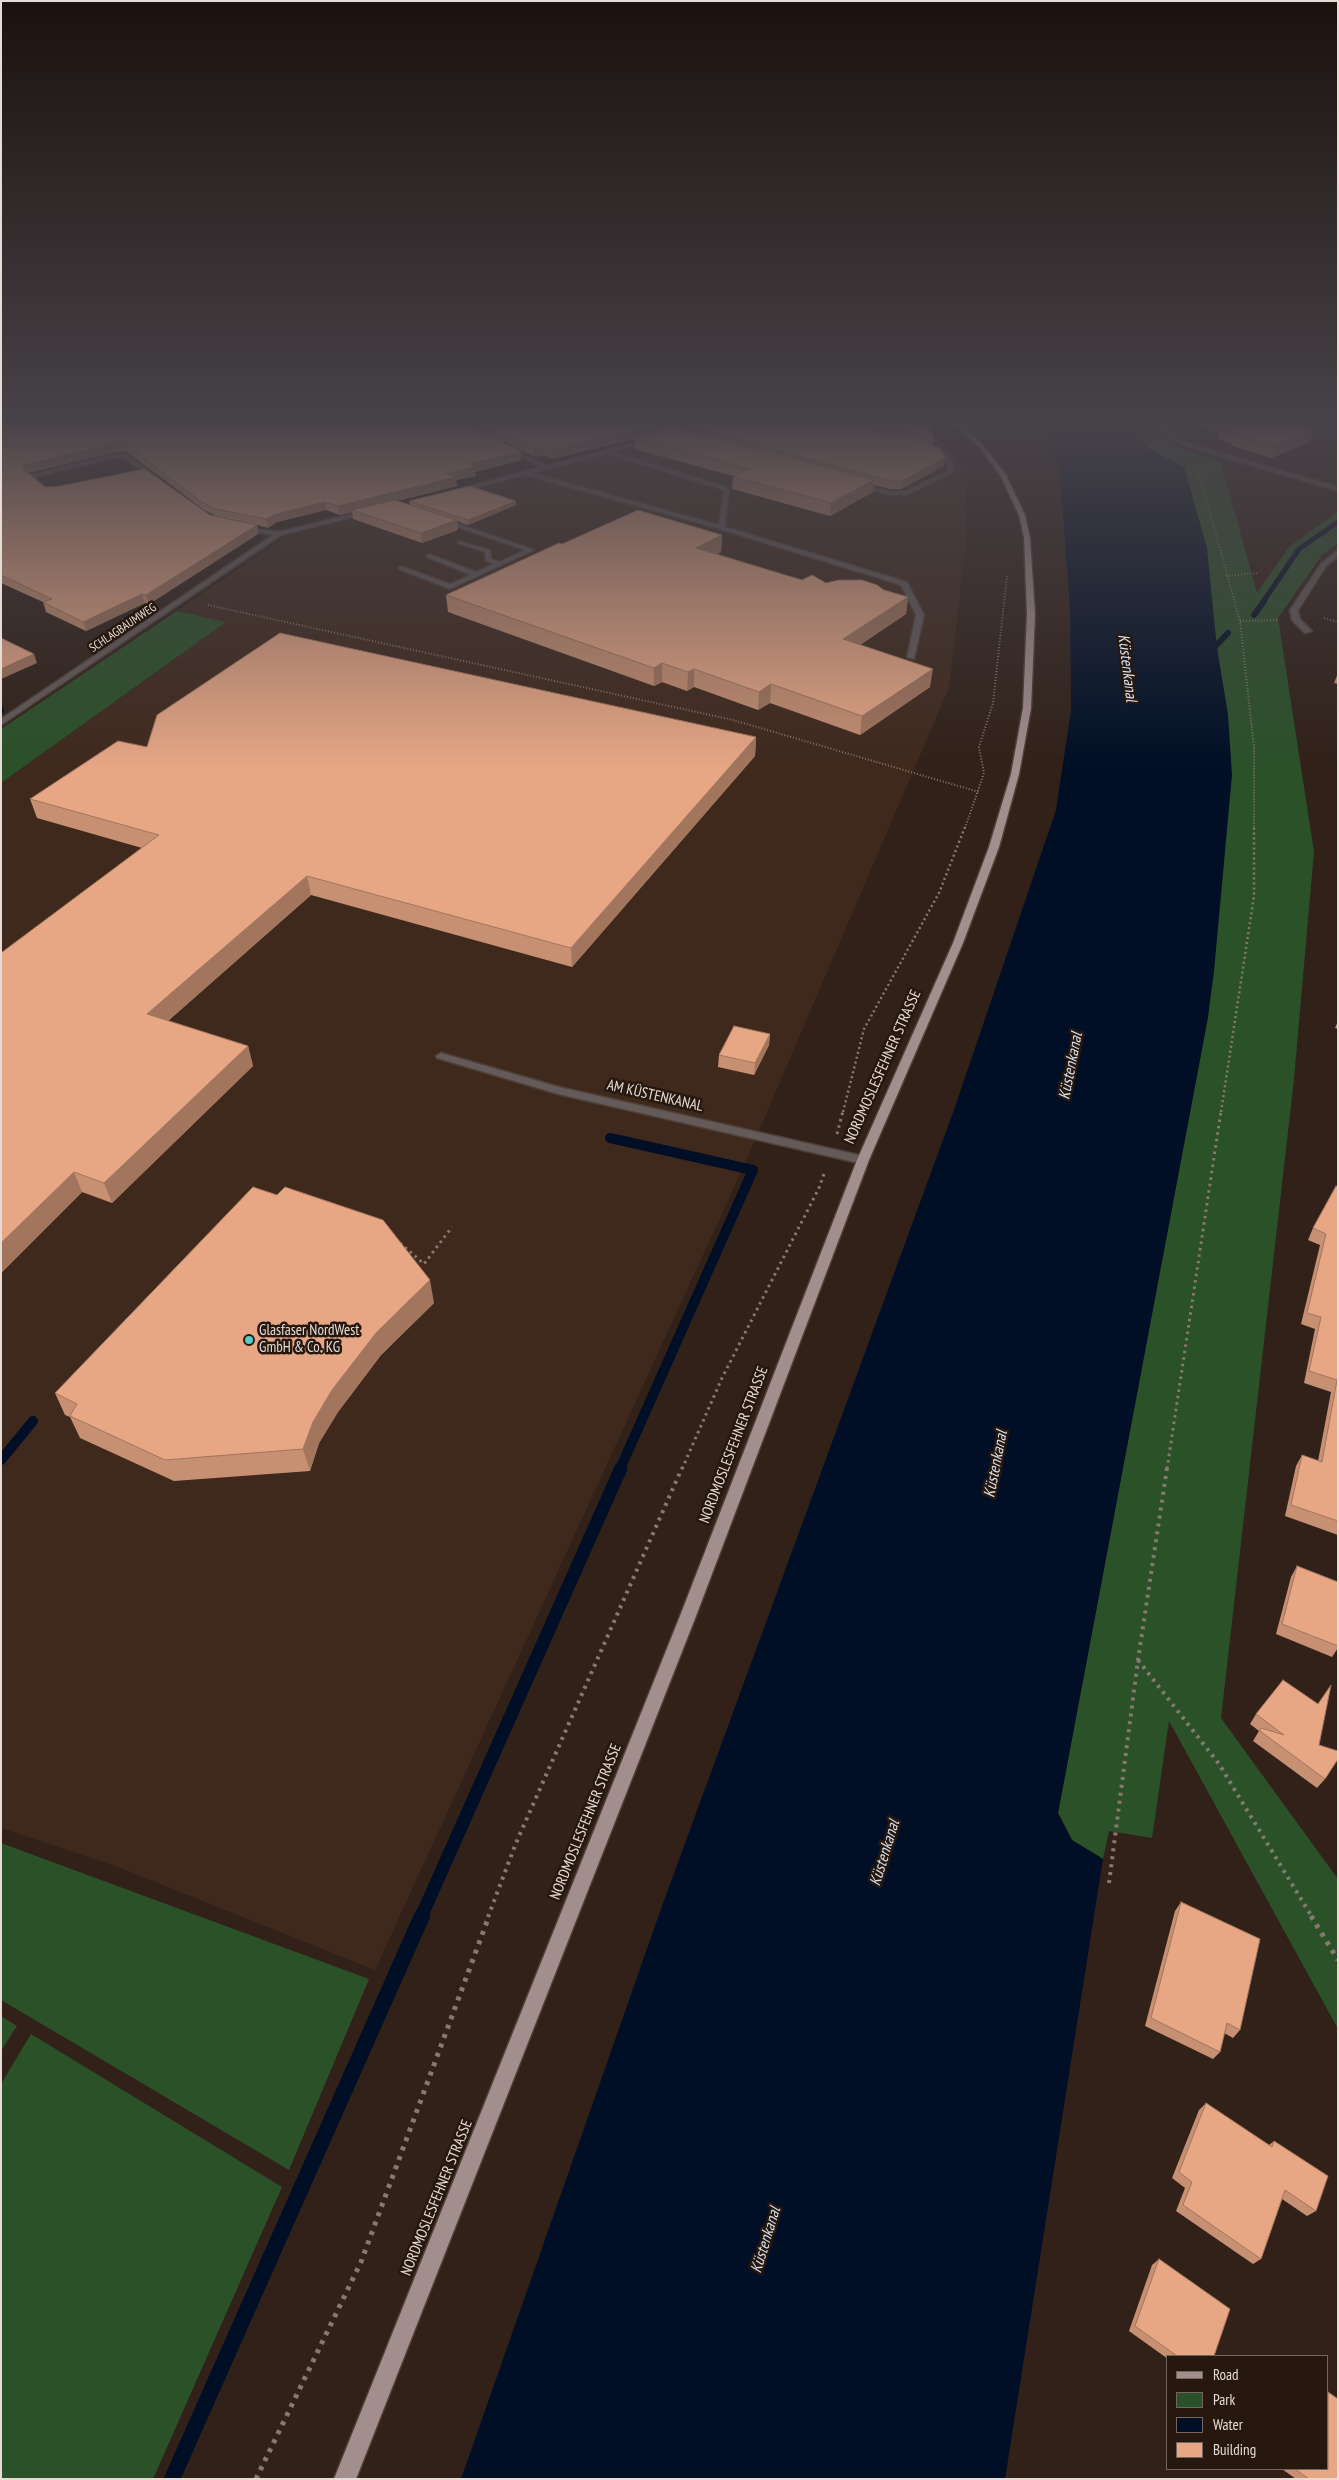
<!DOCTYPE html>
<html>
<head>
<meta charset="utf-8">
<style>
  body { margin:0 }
  #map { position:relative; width:1339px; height:2480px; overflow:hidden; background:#312119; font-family:"PT Sans Narrow",sans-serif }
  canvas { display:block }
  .frame { position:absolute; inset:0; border:2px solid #e6dbd5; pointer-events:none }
  .legend { position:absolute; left:1166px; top:2355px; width:162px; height:115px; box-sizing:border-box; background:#27180f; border:1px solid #73665e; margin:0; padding:6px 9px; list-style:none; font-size:15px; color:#e6dbd5 }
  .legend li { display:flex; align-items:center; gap:10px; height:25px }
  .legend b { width:25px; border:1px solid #73665e }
</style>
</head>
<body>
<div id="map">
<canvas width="1339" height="2480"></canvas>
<div class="frame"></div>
<ul class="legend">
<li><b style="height:6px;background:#a38e8e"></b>Road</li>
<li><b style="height:14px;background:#2b5129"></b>Park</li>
<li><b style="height:14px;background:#000f26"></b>Water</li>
<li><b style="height:14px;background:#e7a785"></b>Building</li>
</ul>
</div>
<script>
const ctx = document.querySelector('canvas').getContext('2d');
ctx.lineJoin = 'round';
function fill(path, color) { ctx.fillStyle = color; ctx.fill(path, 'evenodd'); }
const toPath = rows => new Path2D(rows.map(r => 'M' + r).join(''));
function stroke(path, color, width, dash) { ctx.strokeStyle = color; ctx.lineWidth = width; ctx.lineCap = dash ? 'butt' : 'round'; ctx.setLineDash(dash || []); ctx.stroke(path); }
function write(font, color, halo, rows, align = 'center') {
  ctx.font = font + ' "PT Sans Narrow",sans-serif'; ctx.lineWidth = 5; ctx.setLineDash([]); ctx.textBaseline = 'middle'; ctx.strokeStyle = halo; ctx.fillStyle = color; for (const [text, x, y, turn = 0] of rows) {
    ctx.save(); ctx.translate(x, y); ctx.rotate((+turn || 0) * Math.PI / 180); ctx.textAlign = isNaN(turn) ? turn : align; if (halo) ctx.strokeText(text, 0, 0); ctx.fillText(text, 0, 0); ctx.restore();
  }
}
fill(toPath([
  [729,422,925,422,967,471,966,541,949,688,747,1159,375,1970,118,1867,1,1828,1,783,226,622,177,611,287,536,524,477]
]), '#3f291d');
fill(toPath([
  [1140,422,1143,422,1147,437,1147,447,1157,434,1181,449,1221,463,1257,593,1289,547,1338,511,1338,543,1322,555,1278,618,1314,852,1294,1079,1221,1718,1338,1879,1338,2029,1169,1721,1152,1838,1109,1831,1103,1859,1072,1840,1058,1813,1208,1017,1228,715,1217,648,1182,467,1147,448],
  [177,611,226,622,1,783,1,729],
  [1,1843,369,1979,289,2170,1,2000],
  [1,2016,17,2026,1,2051],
  [31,2034,282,2187,153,2479,1,2479,1,2084]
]), '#2b5129');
fill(toPath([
  [1042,422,1140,422,1147,448,1184,467,1207,548,1217,648,1228,715,1232,775,1214,971,1208,1017,1058,1813,1072,1840,1103,1859,1005,2479,461,2479,662,1906,955,1107,1056,810,1071,710,1070,607,1059,464,1050,459]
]), '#000f26');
stroke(toPath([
  [1263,602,1299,549,1338,522]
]), '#000f26', 5);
stroke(toPath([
  [1254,615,1264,601],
  [1207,655,1228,633],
  [1,709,1,711]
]), '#000f26', 6);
stroke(toPath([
  [610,1138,753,1170,620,1469],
  [1,1460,33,1421]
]), '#000f26', 10);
stroke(toPath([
  [421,1917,621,1468]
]), '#000f26', 13);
stroke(toPath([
  [172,2479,422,1916]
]), '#000f26', 16);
const minor = toPath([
  [1149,422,1155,422,1173,436,1190,444,1338,487,1338,491,1186,446,1169,438,1149,422],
  [649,439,651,442,613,452,729,488,725,527,907,582,924,615,914,659,907,657,916,615,901,585,720,529,525,475,456,493,453,491,540,467,506,449,506,447,510,447,546,466,649,439],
  [607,454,724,490,719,525,532,473,607,454],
  [926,447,946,454,955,468,948,475,906,495,890,495,855,485,858,483,890,491,905,491,944,473,949,468,942,456,926,449,926,447],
  [115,454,128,455,160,480,155,481,125,458,115,458,34,477,43,485,40,487,26,476,115,454],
  [368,510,371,512,370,513,281,535,1,725,1,719,273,535,240,529,240,527,279,532,368,510],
  [440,519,444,519,534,550,450,589,399,569,399,567,403,567,450,584,471,575,427,557,427,555,431,555,476,572,494,564,486,561,485,552,458,543,458,541,490,550,491,559,500,562,525,550,440,521,440,519],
  [1338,550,1338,556,1326,566,1298,610,1300,619,1312,631,1305,633,1292,620,1290,610,1321,564,1338,550],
  [441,1053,559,1087,863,1156,869,1160,863,1164,558,1094,437,1058,436,1056,441,1053]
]);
const major = toPath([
  [952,422,958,422,984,446,1006,475,1025,515,1030,538,1035,614,1031,708,1019,774,999,847,963,943,869,1160,696,1616,356,2479,334,2479,680,1616,857,1160,953,943,989,847,1011,774,1023,708,1027,614,1024,538,1019,515,1000,475,980,448,952,422]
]);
stroke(minor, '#4e3f37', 3);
stroke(major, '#4e3f37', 3);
stroke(toPath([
  [1197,466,1240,621,1254,748,1254,828],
  [1226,576,1259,573],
  [208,605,733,720,979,792],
  [1324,618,1338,622],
  [1240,621,1277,620],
  [965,828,984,773,979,747,993,703,1007,576]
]), '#877972', 2, [1, 2]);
stroke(toPath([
  [843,1112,864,1029,939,893,965,827],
  [1221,1112,1254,896,1254,827]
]), '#877972', 2.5, [2, 3]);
stroke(toPath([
  [837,1134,843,1111],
  [400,1243,424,1264,452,1227],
  [682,1469,722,1378,819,1188,825,1171],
  [1167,1469,1221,1111]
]), '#877972', 3, [2.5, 4]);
stroke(toPath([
  [1138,1660,1219,1764,1312,1917],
  [1109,1883,1138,1660,1167,1468],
  [488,1917,516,1843,682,1468]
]), '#877972', 4, [3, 5]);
stroke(toPath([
  [1311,1916,1338,1960],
  [256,2479,361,2262,489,1916]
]), '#877972', 5, [4, 6]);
fill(minor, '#645a5a');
fill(major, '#a38e8e');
fill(toPath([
  [1,422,522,452,522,460,475,472,476,476,456,480,457,486,397,501,410,505,409,501,516,505,468,525,457,521,458,530,422,543,353,519,352,512,340,515,326,510,277,522,268,528,257,525,258,534,149,604,145,603,86,631,46,612,43,602,1,583],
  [115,452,127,452,204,510,216,516,45,487,28,473],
  [464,422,820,422,823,423,843,423,826,422,925,422,934,438,933,446,945,458,944,466,901,489,890,489,874,485,873,492,830,516,732,489,733,476,634,449,634,439,552,459,544,455,535,457],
  [688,426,688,430,680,428],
  [1196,422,1310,422,1308,427,1311,441,1271,458,1232,446,1232,444,1218,439,1219,433,1196,425],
  [722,535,721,552,717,554,802,580,826,583,884,590,908,597,906,614,860,645,930,687,860,735,770,703,758,710,694,687,687,691,662,682,654,686,448,612,446,595,562,544],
  [1338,673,1338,684,1334,683],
  [756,737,755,756,572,967,311,895,168,1021,248,1046,253,1066,112,1203,82,1192,1,1273,1,953,142,848,37,818,30,799,147,747],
  [1338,1021,1338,1029,1335,1028],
  [770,1034,769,1045,754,1075,718,1067,719,1055],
  [1338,1187,1338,1535,1285,1516,1296,1466,1302,1455,1318,1461,1331,1392,1304,1383,1315,1329,1301,1324,1320,1245,1308,1240,1313,1228],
  [434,1303,381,1355,338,1412,319,1443,310,1471,174,1481,80,1438,70,1417,65,1415,55,1393],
  [1297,1566,1338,1582,1338,1648,1332,1657,1276,1634,1291,1577],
  [1256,1714,1319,1745,1325,1779,1317,1788,1253,1741,1259,1731,1250,1724],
  [1181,1902,1240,2030,1233,2038,1224,2033,1220,2052,1213,2059,1145,2026,1175,1911],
  [1206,2103,1269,2145,1274,2141,1316,2211,1307,2216,1282,2199,1261,2259,1253,2264,1176,2211,1185,2188,1172,2178,1199,2110],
  [1159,2259,1214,2356,1168,2356,1168,2359,1129,2331,1152,2265],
  [1282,2469,1328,2469,1338,2479,1296,2479]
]), '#c79072');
fill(toPath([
  [673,422,706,422,638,438,634,437,634,439,552,459,551,450],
  [1300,422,1310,422,1308,429,1295,424],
  [1314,429,1311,441,1271,458,1274,446],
  [113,444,115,452,27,473,23,469,24,465],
  [544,447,544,455,535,457,534,449],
  [522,452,522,460,475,472,476,476,456,480,457,486,355,511,352,510,352,512,340,515,338,506,447,474,470,464],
  [945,458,944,466,901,489,902,481],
  [874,480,873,492,830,516,831,503],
  [516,501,516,505,468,525,468,520],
  [325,502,326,510,277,522,268,528,266,519,276,514],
  [457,520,458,530,422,543,421,533],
  [257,525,258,534,149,604,146,595],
  [722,535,721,552,696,565,696,548],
  [142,594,145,603,86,631,83,622],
  [908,597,906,614,841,657,843,639],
  [34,654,37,663,1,679,1,669],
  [662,663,662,682,654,686,654,668],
  [694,669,694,687,687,691,688,672],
  [933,669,930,687,860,735,862,716],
  [771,684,770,703,758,710,759,692],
  [756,737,755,756,572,967,571,948],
  [307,876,311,895,153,1034,147,1014],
  [770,1034,769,1045,754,1075,755,1063],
  [248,1046,253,1066,112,1203,104,1183],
  [74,1172,82,1192,1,1273,1,1243],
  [430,1280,434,1303,381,1355,338,1412,319,1443,310,1471,303,1449,313,1422,332,1390,376,1333]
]), '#a2755d');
const building = toPath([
  [1,422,463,422,522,452,470,464,475,467,447,474,456,477,338,506,325,502,276,514,266,519,216,509,202,502,125,444,113,444,24,465,23,469,45,487,60,486,145,469,210,515,257,525,146,595,142,594,83,622,43,602,52,599,1,575,1,422],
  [479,422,673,422,551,450,544,447,534,449,479,422],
  [702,422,820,422,823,423,846,423,926,443,940,448,945,458,902,481,891,481,688,426,702,422],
  [871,422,925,422,934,438,871,422],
  [1225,422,1300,422,1295,424,1314,429,1274,446,1235,435,1238,433,1221,427,1230,423,1225,422],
  [674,426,874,480,831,503,733,476,749,469,634,437,674,426],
  [470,486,516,501,468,520,409,501,470,486],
  [395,500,457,520,421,533,352,510,395,500],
  [638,510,722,535,696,548,802,580,812,575,826,583,839,580,862,580,877,585,884,590,908,597,843,639,933,669,862,716,771,684,759,692,694,669,688,672,662,663,654,668,446,595,559,543,562,544,638,510],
  [280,633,756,737,571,948,307,876,147,1014,248,1046,104,1183,74,1172,1,1243,1,953,159,835,30,799,118,741,147,747,157,715,280,633],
  [1,638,34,654,1,669,1,638],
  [734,1026,770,1034,755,1063,719,1055,734,1026],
  [1336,1186,1338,1187,1338,1521,1291,1505,1302,1455,1322,1462,1337,1380,1309,1371,1321,1317,1307,1313,1326,1234,1313,1228,1336,1186],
  [253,1187,277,1195,285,1187,383,1220,430,1280,376,1333,332,1390,313,1422,303,1449,165,1460,70,1416,77,1404,55,1393,253,1187],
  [1297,1566,1338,1582,1338,1646,1282,1624,1297,1566],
  [1283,1680,1318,1704,1331,1685,1319,1745,1338,1751,1338,1759,1325,1779,1260,1731,1261,1728,1284,1735,1256,1714,1283,1680],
  [1181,1902,1260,1939,1240,2030,1227,2023,1220,2052,1151,2018,1181,1902],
  [1206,2103,1272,2147,1274,2141,1328,2176,1316,2211,1285,2190,1261,2259,1183,2205,1192,2182,1179,2172,1206,2103],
  [1159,2259,1230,2309,1214,2356,1177,2356,1135,2326,1159,2259],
  [1328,2392,1338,2399,1338,2479,1309,2479,1295,2469,1328,2469,1328,2392]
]);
fill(building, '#e7a785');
stroke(building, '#a2755d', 1);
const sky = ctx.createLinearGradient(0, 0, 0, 769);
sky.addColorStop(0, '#1b120e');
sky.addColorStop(0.55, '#484349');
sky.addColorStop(1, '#48434900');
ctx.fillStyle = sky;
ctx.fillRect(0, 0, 1339, 769);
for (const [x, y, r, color] of [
  [249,1340,5,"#52cdcc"]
]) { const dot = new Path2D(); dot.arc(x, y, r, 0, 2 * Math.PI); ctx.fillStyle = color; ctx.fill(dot); stroke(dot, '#27180f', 2); }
write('12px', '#e6dbd5', '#27180f', [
  ["SCHLAGBAUMWEG",123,628,-34]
]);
write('15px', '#e6dbd5', '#27180f', [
  ["NORDMOSLESFEHNER STRASSE",883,1067,-66],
  ["AM KÜSTENKANAL",655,1096,13],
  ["NORDMOSLESFEHNER STRASSE",734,1445,-69],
  ["NORDMOSLESFEHNER STRASSE",586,1822,-68],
  ["NORDMOSLESFEHNER STRASSE",437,2198,-68]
]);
write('15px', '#e6dbd5', '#27180f', [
  ["Glasfaser NordWest",259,1331],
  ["GmbH & Co. KG",259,1348]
], 'left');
write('italic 16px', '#d6e1f0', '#27180f', [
  ["Küstenkanal",1127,668,83],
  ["Küstenkanal",1071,1066,-79],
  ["Küstenkanal",996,1464,-79],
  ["Küstenkanal",885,1853,-73],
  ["Küstenkanal",766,2240,-73]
]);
</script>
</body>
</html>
